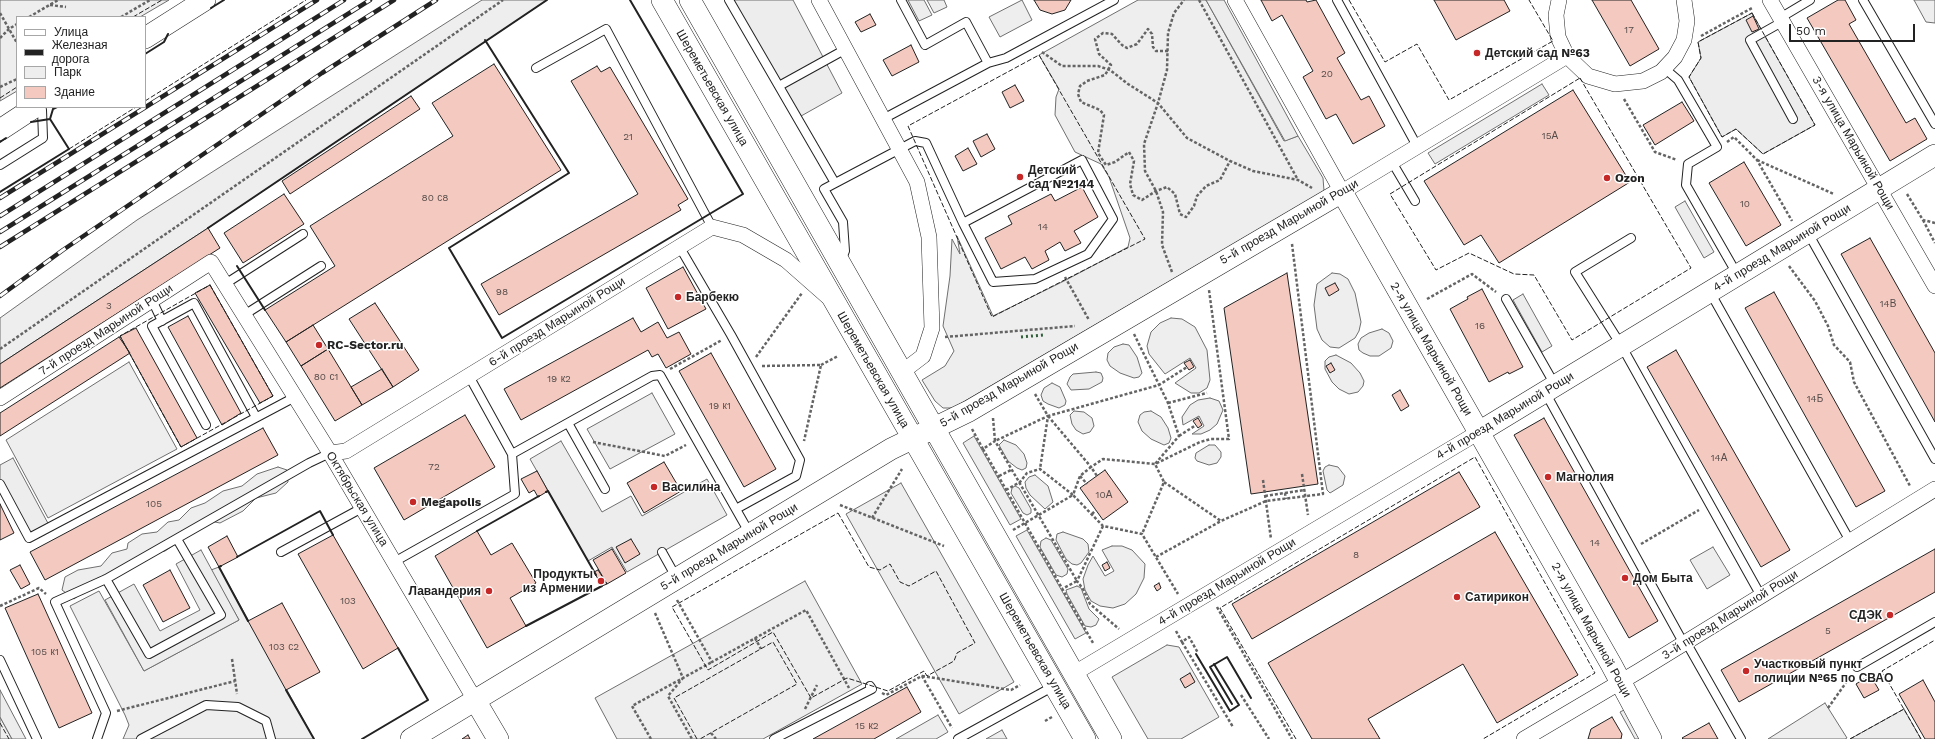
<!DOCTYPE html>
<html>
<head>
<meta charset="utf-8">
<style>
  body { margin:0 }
  #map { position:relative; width:1935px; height:739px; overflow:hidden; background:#fff; font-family:"Work Sans",sans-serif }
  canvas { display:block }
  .legend { position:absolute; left:16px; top:16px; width:130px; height:92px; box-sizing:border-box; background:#fff; border:1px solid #a7a7a7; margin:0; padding:5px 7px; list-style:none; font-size:12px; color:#222 }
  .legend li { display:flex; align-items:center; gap:8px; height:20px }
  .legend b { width:20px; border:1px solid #a7a7a7 }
  .scale { position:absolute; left:1789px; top:24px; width:126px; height:18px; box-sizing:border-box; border:2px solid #222; border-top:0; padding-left:5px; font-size:12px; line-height:14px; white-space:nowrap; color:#222; -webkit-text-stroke:3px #fff; paint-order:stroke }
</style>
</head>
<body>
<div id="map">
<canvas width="1935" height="739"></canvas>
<ul class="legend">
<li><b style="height:5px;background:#fff"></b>Улица</li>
<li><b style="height:5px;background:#222"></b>Железная дорога</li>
<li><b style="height:11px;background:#eee"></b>Парк</li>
<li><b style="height:11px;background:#f3c9c0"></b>Здание</li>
</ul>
<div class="scale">50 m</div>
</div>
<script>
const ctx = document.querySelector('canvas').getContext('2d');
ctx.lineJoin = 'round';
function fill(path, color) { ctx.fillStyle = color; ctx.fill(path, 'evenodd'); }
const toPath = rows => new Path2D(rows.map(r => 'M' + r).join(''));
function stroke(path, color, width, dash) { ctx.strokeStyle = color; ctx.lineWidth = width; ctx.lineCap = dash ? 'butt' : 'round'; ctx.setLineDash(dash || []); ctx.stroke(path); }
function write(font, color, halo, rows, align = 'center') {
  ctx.font = font + ' "Work Sans",sans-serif'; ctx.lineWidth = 3; ctx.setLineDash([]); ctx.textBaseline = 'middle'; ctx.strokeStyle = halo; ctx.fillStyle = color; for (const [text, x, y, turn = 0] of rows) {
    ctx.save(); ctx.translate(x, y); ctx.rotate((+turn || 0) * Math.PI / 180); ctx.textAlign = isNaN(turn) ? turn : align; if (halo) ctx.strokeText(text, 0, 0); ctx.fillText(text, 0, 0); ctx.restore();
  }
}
const green = toPath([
  [0,0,169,0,140,17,17,17,17,91,0,101,0,0],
  [482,0,547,0,208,228,0,364,0,318,137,220,482,0],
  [1022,0,1032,20,1000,37,989,17,1022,0],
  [1138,0,1206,0,1284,141,1298,136,1323,178,1324,191,953,408,943,408,935,401,922,380,945,366,954,351,943,326,950,276,952,239,960,254,957,236,993,316,1066,280,1128,247,1130,238,1109,177,1101,164,1075,152,1055,115,1056,97,1059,89,1039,55,1138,0],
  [1914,0,1935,0,1935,23,1926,22,1914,0],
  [1332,273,1340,274,1348,279,1355,293,1361,322,1359,331,1355,338,1339,348,1330,347,1322,340,1317,329,1314,305,1317,284,1332,273],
  [1171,318,1182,319,1195,327,1207,350,1210,380,1207,388,1199,393,1191,393,1175,383,1196,368,1190,358,1165,374,1149,354,1147,346,1151,332,1160,323,1171,318],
  [1382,329,1389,333,1393,341,1391,348,1379,356,1370,356,1363,353,1359,350,1358,344,1361,338,1369,333,1382,329],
  [1123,344,1129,345,1137,357,1142,373,1139,377,1134,378,1120,373,1110,366,1107,360,1108,353,1114,347,1123,344],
  [1336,355,1351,363,1360,373,1364,381,1363,386,1358,392,1349,394,1339,389,1332,382,1325,369,1325,361,1329,357,1336,355],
  [129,362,177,449,48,518,6,440,129,362],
  [1096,372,1101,373,1103,378,1102,382,1089,389,1071,390,1067,384,1070,377,1073,374,1096,372],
  [1052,383,1060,387,1066,401,1065,405,1059,408,1048,404,1043,401,1041,395,1044,388,1052,383],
  [652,393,675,434,610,469,587,429,652,393],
  [1210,398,1219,401,1223,410,1217,424,1210,430,1201,434,1192,434,1204,426,1199,416,1183,425,1182,417,1190,405,1198,400,1210,398],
  [1074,411,1084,412,1092,418,1094,426,1090,432,1083,434,1076,430,1072,424,1070,415,1074,411],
  [1151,411,1161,417,1168,428,1171,438,1169,443,1164,445,1151,439,1142,431,1138,422,1140,415,1144,412,1151,411],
  [974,436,1021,519,1010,525,963,443,974,436],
  [1004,440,1016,445,1024,454,1027,463,1026,468,1022,470,1017,468,1008,461,999,445,1004,440],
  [1209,445,1215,445,1221,452,1221,457,1217,463,1209,465,1197,461,1195,458,1196,453,1209,445],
  [1329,465,1338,467,1345,476,1343,485,1330,493,1327,490,1323,471,1325,467,1329,465],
  [278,467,287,470,288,482,276,493,256,498,243,511,220,523,210,521,165,551,149,554,89,587,74,599,62,590,65,577,78,570,101,566,112,553,127,549,128,543,142,534,157,532,168,522,179,520,191,508,205,503,223,491,242,486,257,474,278,467],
  [1035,475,1048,486,1053,502,1045,509,1030,495,1026,488,1025,482,1029,477,1035,475],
  [901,483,1014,682,959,714,846,514,901,483],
  [1015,486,1019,488,1031,509,1031,513,1027,515,1023,513,1011,493,1012,488,1015,486],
  [1027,530,1086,633,1075,639,1016,536,1027,530],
  [1063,532,1083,539,1088,544,1089,552,1081,563,1077,565,1072,564,1066,559,1056,540,1057,534,1063,532],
  [1046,538,1051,540,1068,569,1067,574,1062,577,1056,575,1040,547,1041,541,1046,538],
  [1112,546,1122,546,1132,550,1145,564,1144,578,1136,594,1125,604,1113,608,1100,606,1091,601,1085,590,1083,579,1088,565,1093,556,1105,576,1114,571,1102,550,1112,546],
  [1713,547,1730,575,1707,589,1690,560,1713,547],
  [219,567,314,739,123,739,129,725,125,715,70,606,99,591,144,671,239,620,211,570,219,567],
  [805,581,862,684,763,739,617,739,595,698,805,581],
  [1077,586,1081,588,1089,609,1099,619,1096,625,1091,627,1085,626,1067,594,1066,590,1077,586],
  [1167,645,1179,647,1219,717,1181,739,1148,739,1112,677,1167,645],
  [1825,703,1847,738,1845,739,1768,739,1825,703],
  [1626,709,1644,739,1635,739,1620,712,1626,709],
  [938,715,948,732,936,739,896,739,938,715],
  [0,717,12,739,0,739,0,717],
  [1002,730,1007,739,986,739,1002,730]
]);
fill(green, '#eee');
stroke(green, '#6f6f6f', 1);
const parking = toPath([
  [725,0,793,0,842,93,794,120,725,0],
  [908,0,924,0,932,15,919,21,908,0],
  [927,0,944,0,947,7,934,13,927,0],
  [1206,0,1224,0,1298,136,1285,141,1206,0],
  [1752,13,1815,125,1763,154,1736,129,1722,137,1689,77,1701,58,1698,42,1752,13],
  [1542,84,1549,95,1435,164,1428,153,1542,84],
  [1685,201,1714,252,1704,258,1675,207,1685,201],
  [1523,294,1552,346,1542,352,1513,300,1523,294],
  [561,441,602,512,631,496,642,516,707,479,727,515,627,572,612,547,588,561,530,459,561,441],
  [13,458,50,527,29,538,0,484,0,465,13,458],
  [201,550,239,620,144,671,105,600,134,584,160,631,200,610,176,564,201,550],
  [0,690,26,739,12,739,0,717,0,690],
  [1904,709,1921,739,1850,739,1904,709]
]);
fill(parking, '#ededed');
stroke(parking, '#6f6f6f', 1);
const building = toPath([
  [1034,0,1071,0,1065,10,1052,14,1040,10,1034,0],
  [1261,0,1306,0,1307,2,1316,0,1345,53,1337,58,1361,100,1369,96,1385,126,1353,144,1336,114,1326,119,1303,77,1313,71,1282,15,1272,21,1261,0],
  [1434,0,1504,0,1510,11,1456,40,1434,0],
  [1592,0,1631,0,1659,49,1630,66,1592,0],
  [1838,0,1845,0,1856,20,1849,24,1906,123,1915,118,1927,139,1890,161,1807,18,1838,0],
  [870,14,876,25,861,32,855,22,870,14],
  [1753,16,1759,29,1752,32,1746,20,1753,16],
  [911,45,919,62,892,76,883,60,911,45],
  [494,64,561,170,286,342,265,310,335,266,310,226,453,136,432,103,494,64],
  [597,66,601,72,610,67,688,199,678,205,681,210,499,315,481,284,638,194,571,81,597,66],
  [1015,85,1024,101,1010,108,1002,92,1015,85],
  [1573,90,1630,182,1499,263,1481,235,1464,245,1424,181,1573,90],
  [411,96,420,109,290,194,282,181,411,96],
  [1682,102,1694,121,1655,145,1643,125,1682,102],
  [987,134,995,149,981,157,973,141,987,134],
  [968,148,977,164,963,171,955,156,968,148],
  [1744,162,1781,225,1746,246,1709,183,1744,162],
  [1082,187,1098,217,1074,231,1081,243,1065,251,1060,242,1045,251,1049,260,1032,269,1025,257,1001,269,985,238,1012,224,1008,216,1051,194,1055,201,1082,187],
  [284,194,304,224,243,263,224,233,284,194],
  [208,228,220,248,0,388,0,364,208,228],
  [1870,238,1935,353,1935,422,1841,254,1870,238],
  [683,267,706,309,668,329,646,288,683,267],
  [1287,273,1318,484,1251,494,1224,308,1287,273],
  [1335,283,1339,290,1329,296,1325,288,1335,283],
  [210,285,273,396,260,403,195,293,210,285],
  [1482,289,1523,367,1509,374,1508,372,1489,382,1450,309,1468,299,1467,297,1482,289],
  [1774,292,1885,491,1856,507,1745,308,1774,292],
  [375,303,419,370,393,387,349,319,375,303],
  [188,316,241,413,222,425,168,327,188,316],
  [633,318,641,332,658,322,667,338,679,332,691,354,666,368,658,354,652,357,648,350,521,420,504,389,633,318],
  [313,325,328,349,301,366,286,342,313,325],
  [136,328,197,438,181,447,120,336,136,328],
  [119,337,130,353,0,436,0,413,119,337],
  [328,349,362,405,335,421,301,366,328,349],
  [1676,350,1790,550,1761,567,1647,367,1676,350],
  [711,353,776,469,744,487,679,371,711,353],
  [1190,360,1194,367,1189,370,1184,363,1190,360],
  [1331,363,1335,370,1330,373,1326,366,1331,363],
  [382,369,393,387,362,405,351,387,382,369],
  [1400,390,1409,406,1401,411,1392,395,1400,390],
  [465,415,495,467,404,520,374,468,465,415],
  [1198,418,1202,425,1198,428,1193,421,1198,418],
  [1544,418,1658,621,1629,638,1514,435,1544,418],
  [263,428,278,455,45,580,30,552,263,428],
  [664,462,681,491,644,513,627,483,664,462],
  [1105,470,1128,502,1103,520,1080,488,1105,470],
  [537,471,548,491,538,497,534,490,529,493,521,479,537,471],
  [1459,472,1480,507,1252,639,1232,604,1459,472],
  [0,504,14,533,0,540,0,504],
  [477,531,491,555,512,543,536,583,510,598,526,626,487,648,435,556,477,531],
  [1495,532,1578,675,1497,723,1463,664,1368,719,1380,739,1312,739,1268,663,1495,532],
  [333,535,398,648,363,669,298,554,333,535],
  [227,536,238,557,219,567,208,547,227,536],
  [631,539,640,554,625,563,616,547,631,539],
  [612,549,626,573,607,584,593,560,612,549],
  [1935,549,1935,592,1739,702,1721,670,1935,549],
  [1107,562,1110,568,1105,571,1102,565,1107,562],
  [20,565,30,584,21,589,10,570,20,565],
  [170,570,190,608,163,622,143,585,170,570],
  [598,570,607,584,602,586,594,572,598,570],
  [1159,583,1161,588,1157,591,1154,586,1159,583],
  [38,594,92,713,59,728,5,608,38,594],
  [282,603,320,672,286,690,248,621,282,603],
  [1190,673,1195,682,1185,688,1180,679,1190,673],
  [1870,675,1879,690,1864,698,1856,684,1870,675],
  [1923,680,1935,702,1935,739,1925,739,1899,694,1923,680],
  [907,687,921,712,874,739,813,739,907,687],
  [1612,717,1622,734,1621,739,1588,739,1591,729,1612,717],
  [1709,723,1718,739,1683,739,1682,738,1709,723],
  [468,735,470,739,462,739,468,735]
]);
fill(building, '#f3c9c0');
stroke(building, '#222', 1);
const lane = toPath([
  [729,0,835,183],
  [901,0,925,45,966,22,988,63],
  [1337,0,1417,146],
  [1863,0,1935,124],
  [1780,18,1810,0],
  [1782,22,1750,40,1793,119],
  [536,68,606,29,712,227],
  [1664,68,1678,80,1717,147,1688,164,1686,185,1737,274],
  [779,86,846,49],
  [883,119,988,63,1006,58,1114,0],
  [1082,160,1113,219,1088,254,1035,279,993,282,963,223,1082,160],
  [1392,162,1415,201],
  [0,165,43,138,42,110,40,107],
  [1808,233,1935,459],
  [1631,238,1575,272,1621,345,1761,596],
  [679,246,731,335,800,460,796,476,736,509],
  [841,261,845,251,843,222,824,189,915,141,926,143,963,223],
  [225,284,303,234],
  [1710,292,1850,541],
  [1506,299,1555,385],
  [152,300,162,321],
  [244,315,321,266],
  [1545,392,1684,644],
  [568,423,605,489],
  [206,425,152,326,194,303,256,417],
  [512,454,652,376,660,375,750,534],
  [0,484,29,538,295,397],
  [281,552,362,508],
  [662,552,676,577],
  [394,562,515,494,512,454,469,376],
  [106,579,149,654,221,615,177,539],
  [1686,642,1741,739],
  [0,660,37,739],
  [1857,667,1935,622],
  [97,739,106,713,55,602,106,579,309,463,330,453],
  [141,739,206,705,238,707,266,721,271,739],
  [774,739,872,689,870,686],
  [958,739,1054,686]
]);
const street = toPath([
  [819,0,917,182,929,237,932,328,923,356,902,372],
  [1235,0,1342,192,1567,56],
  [1559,0,1556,15,1558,37,1567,56,1588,76,1615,84,1643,81,1661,72,1675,57,1684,40,1687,21,1684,0],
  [1770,0,1935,286],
  [0,398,211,262,330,453,475,700],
  [330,453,346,451,712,227,743,235,786,260,828,297],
  [1073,674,1479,432],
  [1524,739,1639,671,1935,489]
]);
const secondary = toPath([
  [662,0,1085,739],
  [690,0,1111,739],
  [145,38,205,0],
  [0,130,35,107],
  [1479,432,1935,155],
  [475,700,498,739],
  [411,739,891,449,969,411,1342,192,1611,664,1651,739]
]);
stroke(lane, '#222', 10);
stroke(street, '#222', 16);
stroke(secondary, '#222', 22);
stroke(toPath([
  [1199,0,1298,180],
  [50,5,66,7],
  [0,13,17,43],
  [29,17,58,0],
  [121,17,150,0],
  [1701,36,1752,8],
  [0,38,9,29,17,24],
  [1168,51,1156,51,1153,47,1152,34,1148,29,1137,44,1127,48,1122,45,1112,34,1103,33,1095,39,1099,54,1111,65,1105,75,1087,81,1080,86,1078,94,1081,102,1100,110,1104,115,1098,153,1106,165,1115,162,1129,152,1134,161,1130,184,1133,195,1142,200,1156,191,1167,187,1175,194,1180,214,1186,217,1194,206,1197,196,1206,186,1220,180,1230,161],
  [1042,52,1062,66,1098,66,1110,70,1128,84,1158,103,1187,138,1230,161,1253,171,1298,180,1312,188],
  [0,87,17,79],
  [1624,99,1655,152,1677,160],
  [1727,142,1734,137,1757,160,1792,221],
  [1757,160,1834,194],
  [1907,194,1923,220,1935,223],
  [1923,220,1935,243],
  [1789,266,1815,301,1828,326,1834,345,1850,362,1854,382,1910,486],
  [1172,272,1162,245,1163,212,1156,191,1145,171,1144,144,1158,103,1167,70,1168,33,1174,13,1184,0],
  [1065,277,1089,320],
  [1427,299,1472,274,1496,292],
  [1134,334,1168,403,1179,436,1155,464,1164,482,1142,534],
  [945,337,1075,326],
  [0,349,503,0],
  [756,357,802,293],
  [821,365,838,356],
  [762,366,821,365,804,441],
  [670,369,722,340],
  [1035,394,1048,416,1159,385,1187,367],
  [1168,403,1207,393],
  [1048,416,1091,467,1103,459,1155,464,1200,442,1211,439,1229,439,1209,290],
  [993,418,995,441,1048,416,1040,469],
  [972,429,983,449,995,441,1077,581,1062,589],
  [1179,436,1196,425],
  [593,442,665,456,686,445],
  [983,449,1093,643],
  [1302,474,1308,515],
  [999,476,1011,470],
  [1080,476,1087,484],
  [1263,480,1271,539],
  [1164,482,1221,521],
  [1006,490,1020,482,1027,473,1040,469,1073,495,1080,476,1091,467,1097,476],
  [1285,493,1305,490],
  [1265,496,1285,493,1286,499],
  [840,505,944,546],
  [1092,514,1096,510],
  [872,518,902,469],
  [1103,526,1077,581,1083,589,1090,604,1119,629],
  [1013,530,1073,495,1103,526,1142,534,1178,594],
  [1641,544,1699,510],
  [1156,557,1221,521,1266,501,1323,494,1292,244],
  [677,600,712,662,806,610,849,688],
  [0,606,39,588,46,594],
  [1217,607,1292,739],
  [655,613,683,678,668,696,692,739],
  [1176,631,1182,642,1189,637,1198,653],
  [755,638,761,649],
  [1182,642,1233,727],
  [232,659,237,694],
  [922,676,1011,690,1020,685],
  [882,693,886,695,922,676,952,728],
  [1241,695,1269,739],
  [1828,708,1850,677],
  [805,709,817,685],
  [117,711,235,681],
  [1045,721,1052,717],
  [711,733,716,739],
  [651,739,632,706,712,662]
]), '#646464', 2.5, [3, 2]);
stroke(lane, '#fff', 8);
stroke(street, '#fff', 15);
stroke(secondary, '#fff', 21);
const rail = toPath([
  [0,198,317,0],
  [0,216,344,0],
  [0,232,370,0],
  [0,247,394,0],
  [0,296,63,250,322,73,436,0]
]);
stroke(rail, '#222', 4.5);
stroke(rail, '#fff', 3, [9]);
stroke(toPath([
  [1021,337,1043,335]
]), '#2f5e38', 3, [2, 3]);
stroke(toPath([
  [1349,0,1385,62,1417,44,1449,100,1553,41,1529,0],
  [1752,13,1815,125,1763,154,1736,129,1722,137,1689,77,1701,58,1698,42,1752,13],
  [133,17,162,0],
  [1039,55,1145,239,992,317,908,126,1039,55],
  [1580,78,1691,268,1572,340,1534,275,1514,274,1469,253,1436,270,1390,194,1580,78],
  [0,98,17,87],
  [145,101,306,0],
  [69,149,136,107],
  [210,285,273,396,181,447,120,336,210,285],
  [838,513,869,567,880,570,890,564,900,582,909,586,936,571,975,643,957,653,954,661,927,676,924,671,888,691,847,678,811,698,773,632,708,670,672,607,838,513],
  [0,723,9,739],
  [697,739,674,698,773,642,797,684,700,739],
  [1296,739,1220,608,1475,457,1595,673,1483,739],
  [1850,739,1904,709],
  [1921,739,1882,671,1935,640]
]), '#222', 1, [5, 2]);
stroke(toPath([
  [211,8,224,0],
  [485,40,569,173,449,248,502,338,743,194,630,0],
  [145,54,164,42,168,34],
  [31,122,50,119],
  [0,142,6,138],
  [0,192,69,149,50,119,53,109,57,107],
  [208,228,547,0],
  [237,266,265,310],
  [546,492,548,491,596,575],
  [477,531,539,496],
  [237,557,320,511,333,535],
  [221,566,219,567,248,621],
  [526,626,602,586,602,585],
  [1196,654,1230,711,1239,705,1214,664],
  [286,690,314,739],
  [1232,704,1210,667,1227,657,1251,698],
  [362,739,428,700,398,648]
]), '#222', 2);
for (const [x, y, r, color] of [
  [1477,53,4,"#c62828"],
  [1020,177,4,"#c62828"],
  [1607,178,4,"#c62828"],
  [678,297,4,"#c62828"],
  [319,345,4,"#c62828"],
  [1548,477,4,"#c62828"],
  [654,487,4,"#c62828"],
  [413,502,4,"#c62828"],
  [1625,578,4,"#c62828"],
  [601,581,4,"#c62828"],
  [489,591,4,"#c62828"],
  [1457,597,4,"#c62828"],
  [1890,615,4,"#c62828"],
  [1746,671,4,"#c62828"]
]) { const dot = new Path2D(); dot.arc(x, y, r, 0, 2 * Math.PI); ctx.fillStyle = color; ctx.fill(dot); stroke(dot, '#fff', 1.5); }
write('10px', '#564c4a', null, [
  ["17",1629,30],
  ["20",1327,74],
  ["15А",1550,136],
  ["21",628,137],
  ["80 с8",435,198],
  ["10",1745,204],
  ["14",1043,227],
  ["98",502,292],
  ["14В",1888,304],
  ["3",109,306],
  ["16",1480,326],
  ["80 с1",326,377],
  ["19 к2",559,379],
  ["14Б",1815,399],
  ["19 к1",720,406],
  ["14А",1719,458],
  ["72",434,467],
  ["10А",1104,495],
  ["105",154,504],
  ["14",1595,543],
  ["8",1356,555],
  ["103",348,601],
  ["5",1828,631],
  ["103 с2",284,647],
  ["105 к1",45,652],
  ["15 к2",867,726]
]);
write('bold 12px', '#222', '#fff', [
  ["Детский сад №63",1485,53],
  ["Детский",1028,170],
  ["сад №2144",1028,184],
  ["Ozon",1615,178],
  ["Барбекю",686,297],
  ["RC-Sector.ru",327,345],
  ["Магнолия",1556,477],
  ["Василина",662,487],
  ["Megapolis",421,502],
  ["Продукты",593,574,"right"],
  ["из Армении",593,588,"right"],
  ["Дом Быта",1633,578],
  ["Лавандерия",481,591,"right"],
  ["Сатирикон",1465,597],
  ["СДЭК",1882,615,"right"],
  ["Участковый пункт",1754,664],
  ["полиции №65 по СВАО",1754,678]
], 'left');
write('12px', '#222', '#fff', [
  ["Шереметьевская улица",712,88,60],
  ["3-я улица Марьиной Рощи",1853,143,60],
  ["5-й проезд Марьиной Рощи",1289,222,-30],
  ["4-й проезд Марьиной Рощи",1782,248,-31],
  ["6-й проезд Марьиной Рощи",557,322,-32],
  ["7-й проезд Марьиной Рощи",106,330,-33],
  ["2-я улица Марьиной Рощи",1431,349,60],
  ["Шереметьевская улица",873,370,60],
  ["5-й проезд Марьиной Рощи",1009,385,-30],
  ["4-й проезд Марьиной Рощи",1505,416,-31],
  ["Октябрьская улица",357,499,59],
  ["5-й проезд Марьиной Рощи",729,547,-31],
  ["4-й проезд Марьиной Рощи",1227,582,-31],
  ["3-й проезд Марьиной Рощи",1730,615,-32],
  ["2-я улица Марьиной Рощи",1591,630,61],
  ["Шереметьевская улица",1035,651,60]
]);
</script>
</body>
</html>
